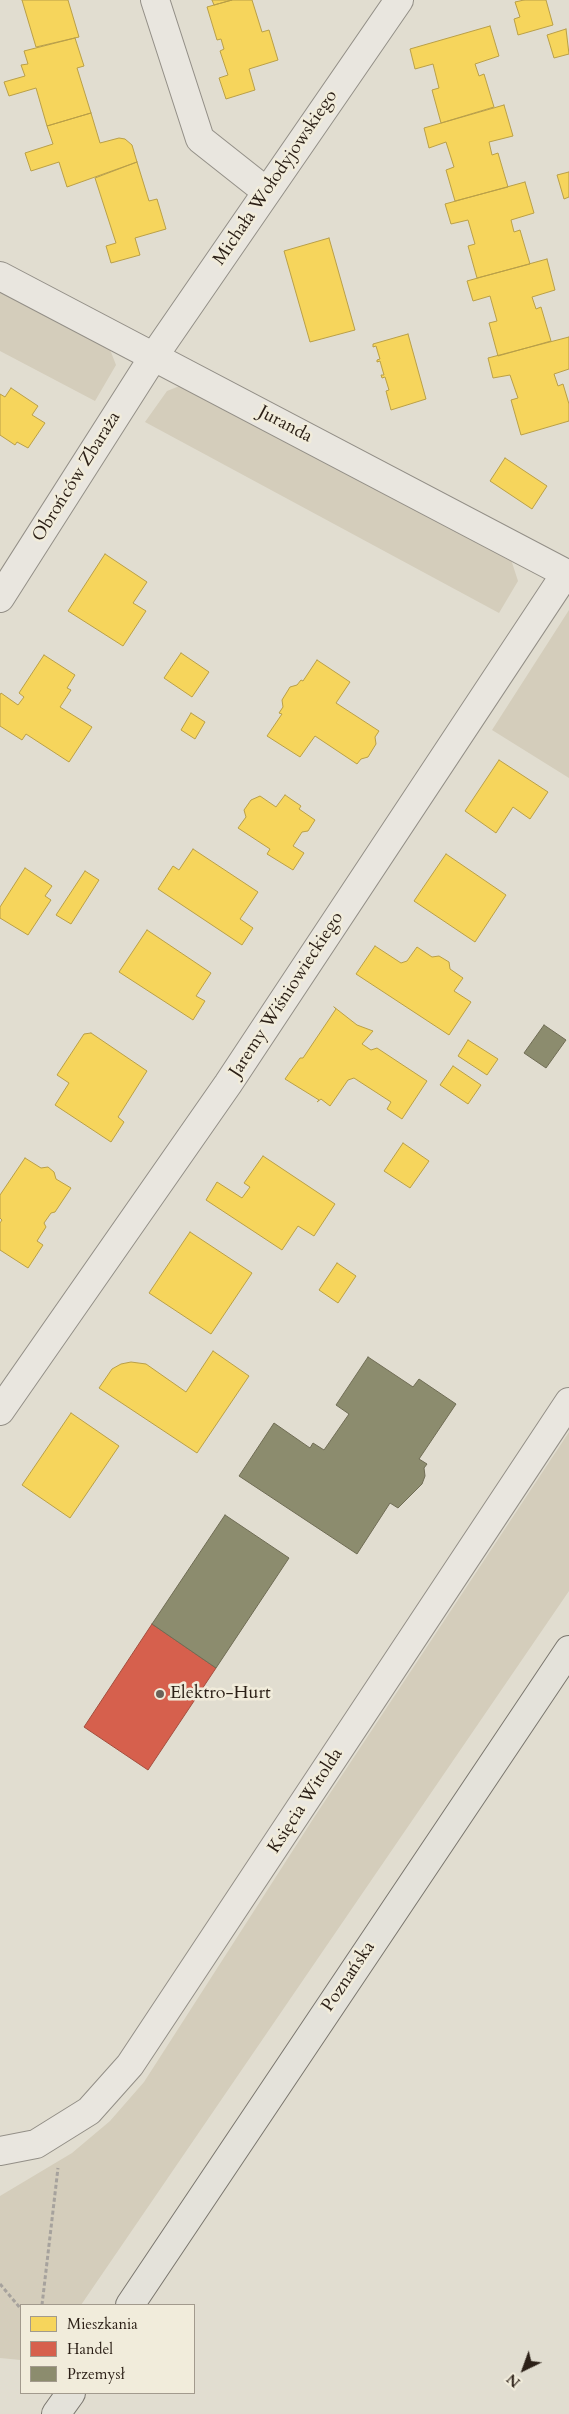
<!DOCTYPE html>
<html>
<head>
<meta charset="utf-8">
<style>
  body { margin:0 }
  #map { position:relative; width:569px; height:2414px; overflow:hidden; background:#e1ddd0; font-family:Cardo,serif }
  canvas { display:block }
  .legend { position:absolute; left:20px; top:2304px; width:175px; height:90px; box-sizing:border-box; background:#f1ecdb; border:1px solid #a29a8d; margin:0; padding:6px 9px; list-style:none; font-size:15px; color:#2c2017 }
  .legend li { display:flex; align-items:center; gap:10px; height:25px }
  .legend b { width:25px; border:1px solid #a29a8d }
  .north { position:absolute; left:499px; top:2344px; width:50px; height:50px; -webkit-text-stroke:4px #f1ecdb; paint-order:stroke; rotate:222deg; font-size:14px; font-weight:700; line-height:20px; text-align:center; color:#2c2017 }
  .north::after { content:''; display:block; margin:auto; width:18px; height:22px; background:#2c2017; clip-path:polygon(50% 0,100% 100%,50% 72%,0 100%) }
</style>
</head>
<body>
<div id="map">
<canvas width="569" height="2414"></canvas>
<ul class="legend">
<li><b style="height:14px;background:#f6d55c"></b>Mieszkania</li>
<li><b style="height:14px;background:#d6604d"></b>Handel</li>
<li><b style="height:14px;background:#8c8c6e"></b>Przemysł</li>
</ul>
<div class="north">N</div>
</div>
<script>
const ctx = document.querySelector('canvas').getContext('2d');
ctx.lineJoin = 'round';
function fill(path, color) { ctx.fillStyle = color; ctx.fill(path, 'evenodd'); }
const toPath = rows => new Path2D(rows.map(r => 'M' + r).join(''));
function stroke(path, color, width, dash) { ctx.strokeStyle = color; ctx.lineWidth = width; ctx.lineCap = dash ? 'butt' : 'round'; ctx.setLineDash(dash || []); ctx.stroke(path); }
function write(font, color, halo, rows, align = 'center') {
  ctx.font = font + ' Cardo,serif'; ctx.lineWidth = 5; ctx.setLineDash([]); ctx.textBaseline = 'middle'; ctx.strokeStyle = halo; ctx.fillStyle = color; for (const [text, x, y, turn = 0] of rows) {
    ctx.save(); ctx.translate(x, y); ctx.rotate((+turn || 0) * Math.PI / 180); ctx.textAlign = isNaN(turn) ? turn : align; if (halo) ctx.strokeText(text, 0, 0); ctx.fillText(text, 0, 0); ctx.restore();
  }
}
fill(toPath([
  [0,276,102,329,116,365,95,401,0,351],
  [197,379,505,541,518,581,499,613,145,422,167,391],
  [569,610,569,778,492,730],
  [569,1432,569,1591,81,2305,21,2305,21,2360,0,2358,0,2196,72,2153,110,2121,144,2082,315,1816]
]), '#d4cdbb');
const homes = toPath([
  [22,0,68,0,79,37,36,47,22,0],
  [212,0,232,0,214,5,212,0],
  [232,0,252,0,262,32,269,30,278,60,249,69,255,90,226,99,219,78,228,75,220,51,224,49,221,39,217,40,207,7,232,0],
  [524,0,546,0,553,25,518,35,514,19,520,17,515,2,524,0],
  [490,26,499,56,475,64,479,76,484,74,494,107,441,123,432,90,439,88,433,64,415,69,410,49,490,26],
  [566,29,569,54,554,58,547,35,566,29],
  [75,38,84,66,77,68,91,113,47,126,36,88,9,96,4,82,25,76,21,65,28,64,24,51,75,38],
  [504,105,513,136,489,142,492,155,498,153,508,187,455,201,446,170,454,167,446,142,429,148,424,128,504,105],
  [91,113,100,143,119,138,125,139,132,145,137,162,67,187,59,162,31,171,25,153,53,144,47,126,91,113],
  [137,162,149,201,157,199,166,229,135,238,140,255,111,263,106,246,116,243,95,178,137,162],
  [569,172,569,197,564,199,557,175,569,172],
  [525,182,534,213,511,220,514,232,520,230,530,264,477,278,468,246,475,244,468,220,451,224,445,204,525,182],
  [329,238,355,330,310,342,284,251,329,238],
  [547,259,555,290,532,297,536,309,541,307,551,341,498,356,489,323,497,321,490,296,473,301,467,281,547,259],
  [408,334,426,399,391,410,386,391,389,390,385,377,382,378,381,375,384,375,380,361,377,362,377,360,380,359,376,346,373,347,373,344,408,334],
  [569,337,569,369,554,374,558,386,563,384,569,404,569,421,521,435,511,400,518,398,510,375,493,378,488,358,569,337],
  [11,388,38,406,32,415,45,423,28,448,17,442,15,445,0,435,0,394,5,397,11,388],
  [505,458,547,486,532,509,490,481,505,458],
  [105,554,147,582,133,603,146,611,123,646,68,611,105,554],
  [181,653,209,672,192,697,164,678,181,653],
  [44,655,75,675,67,688,71,690,60,707,92,727,69,762,26,734,22,740,0,726,0,695,1,693,18,705,24,697,19,693,44,655],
  [317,660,350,682,336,703,379,731,375,737,376,744,368,757,361,759,357,764,315,736,300,757,267,736,282,714,279,713,283,707,282,700,290,687,297,685,301,680,303,681,317,660],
  [191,713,205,722,195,739,181,730,191,713],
  [499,760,548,792,530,819,513,807,496,833,465,811,499,760],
  [285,795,301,806,299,809,315,820,308,831,302,832,293,846,304,853,293,870,267,854,270,849,238,828,246,817,244,810,251,800,260,796,276,807,285,795],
  [193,849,258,892,240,919,253,928,242,945,158,889,173,866,179,870,193,849],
  [446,854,506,895,475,942,414,901,446,854],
  [25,868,52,886,45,896,51,900,28,935,0,918,0,907,25,868],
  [85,871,99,880,71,924,56,915,85,871],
  [147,930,211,973,196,996,205,1001,193,1020,119,972,147,930],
  [375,946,401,963,407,961,417,947,432,957,439,956,449,962,450,969,463,978,454,991,471,1002,449,1035,356,974,375,946],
  [334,1007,357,1025,373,1031,362,1044,371,1050,377,1048,427,1081,402,1119,387,1109,391,1102,354,1078,348,1080,330,1106,321,1099,317,1102,319,1100,285,1079,300,1058,303,1058,336,1009,334,1007],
  [91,1033,147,1071,118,1117,124,1122,111,1142,55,1105,69,1083,57,1075,84,1034,91,1033],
  [468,1040,498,1059,487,1075,458,1056,468,1040],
  [453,1066,481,1085,468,1104,440,1085,453,1066],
  [403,1143,429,1161,410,1188,384,1171,403,1143],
  [263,1156,335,1204,314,1236,298,1226,282,1250,206,1200,217,1182,242,1198,250,1187,244,1183,263,1156],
  [25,1158,41,1168,48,1167,54,1172,56,1179,71,1188,55,1212,51,1213,44,1223,46,1227,37,1241,43,1245,28,1268,0,1250,0,1223,2,1220,0,1218,0,1195,25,1158],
  [190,1232,252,1273,211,1334,149,1293,190,1232],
  [337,1263,356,1276,338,1303,319,1290,337,1263],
  [213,1351,249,1376,197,1453,99,1388,112,1369,121,1364,131,1362,146,1364,186,1392,213,1351],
  [71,1413,119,1446,70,1518,22,1485,71,1413]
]);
fill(homes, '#f6d55c');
stroke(homes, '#b99f47', 1);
const shops = toPath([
  [152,1624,216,1668,148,1770,84,1727,152,1624]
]);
fill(shops, '#d6604d');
stroke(shops, '#a34d3d', 1);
const industry = toPath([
  [544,1025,566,1040,546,1068,524,1053,544,1025],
  [368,1357,413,1387,419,1379,456,1404,419,1459,427,1464,424,1468,425,1476,422,1484,398,1508,390,1503,357,1554,239,1476,274,1423,310,1448,313,1443,324,1450,349,1414,336,1405,368,1357],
  [225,1515,289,1558,216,1668,152,1624,225,1515]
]);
fill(industry, '#8c8c6e');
stroke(industry, '#6f6c54', 1);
const minor = toPath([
  [155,0,200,139,267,192],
  [0,276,569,575],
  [0,598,154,356,399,0],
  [0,1411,228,1084,566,573],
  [0,2151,36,2144,89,2111,130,2065,569,1402]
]);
const major = toPath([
  [130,2305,569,1650],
  [56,2414,71,2393]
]);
stroke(minor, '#938f87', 30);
stroke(major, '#7a766e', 30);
stroke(toPath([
  [0,2284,21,2309],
  [42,2305,58,2168]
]), '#a6a29d', 3, [4, 2.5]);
stroke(minor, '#e9e6df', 28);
stroke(major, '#e4e2da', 28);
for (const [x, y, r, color] of [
  [160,1694,5,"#6b6258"]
]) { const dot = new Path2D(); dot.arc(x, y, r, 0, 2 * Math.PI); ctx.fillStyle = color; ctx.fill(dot); stroke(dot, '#f1ecdb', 2); }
write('18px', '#2c2017', '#f1ecdb', [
  ["Michała Wołodyjowskiego",276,178,-56],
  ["Juranda",285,425,28],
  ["Obrońców Zbaraża",77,477,-58],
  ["Jaremy Wiśniowieckiego",287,995,-57],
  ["Księcia Witolda",306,1801,-57],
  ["Poznańska",349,1977,-56]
]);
write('18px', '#2c2017', '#f1ecdb', [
  ["Elektro-Hurt",170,1694]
], 'left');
</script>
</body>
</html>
